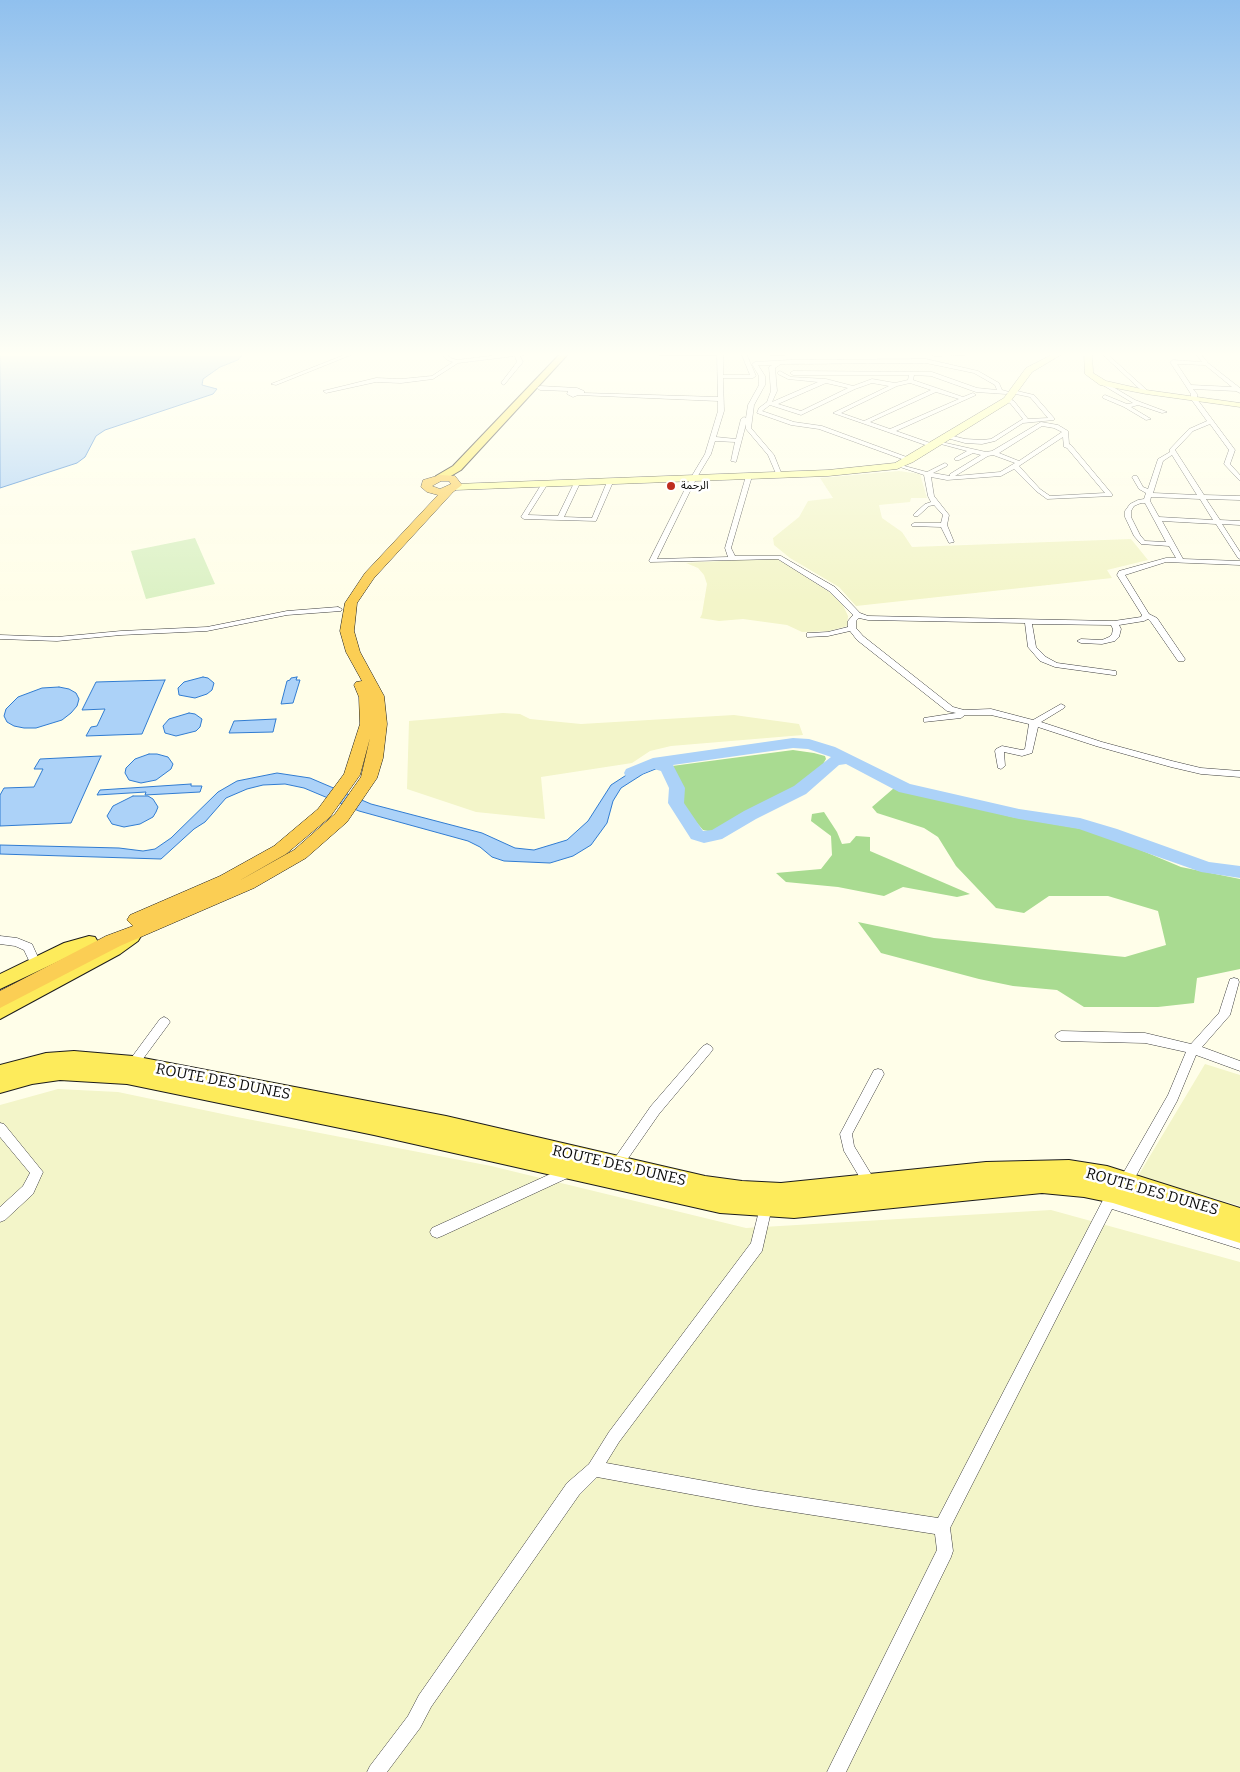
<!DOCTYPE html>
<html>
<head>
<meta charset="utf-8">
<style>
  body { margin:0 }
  canvas { display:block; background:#fffee9 }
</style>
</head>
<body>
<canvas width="1240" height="1772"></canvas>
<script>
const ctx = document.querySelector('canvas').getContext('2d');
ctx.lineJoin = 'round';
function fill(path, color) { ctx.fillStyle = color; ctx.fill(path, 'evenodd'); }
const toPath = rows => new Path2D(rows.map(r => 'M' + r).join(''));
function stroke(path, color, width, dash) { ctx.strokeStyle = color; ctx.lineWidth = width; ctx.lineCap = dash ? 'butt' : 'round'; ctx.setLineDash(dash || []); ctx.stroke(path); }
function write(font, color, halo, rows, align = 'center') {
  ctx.font = font + ' Bitter,"Noto Sans Arabic",serif'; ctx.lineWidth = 5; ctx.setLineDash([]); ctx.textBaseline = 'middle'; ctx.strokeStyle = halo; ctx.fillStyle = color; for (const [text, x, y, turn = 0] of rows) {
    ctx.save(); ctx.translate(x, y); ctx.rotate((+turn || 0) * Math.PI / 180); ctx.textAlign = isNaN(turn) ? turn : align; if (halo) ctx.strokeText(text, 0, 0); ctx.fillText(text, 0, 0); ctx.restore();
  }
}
fill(toPath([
  [899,471,920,474,927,498,911,498,910,502,879,505,882,518,902,532,912,547,1131,539,1148,560,1107,570,1112,578,856,606,839,587,790,558,774,545,773,538,799,517,808,501,833,498,820,478],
  [776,558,840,599,848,616,847,626,829,631,802,632,787,625,743,619,719,621,700,618,702,614,707,584,704,575,698,568,686,563],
  [503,713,520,714,530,719,581,724,734,715,799,724,803,735,671,746,650,751,632,763,541,777,545,819,476,812,407,789,409,721],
  [1205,1064,1240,1075,1240,1206,1138,1176],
  [58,1089,118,1092,237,1117,491,1166,746,1228,1051,1210,1240,1262,1240,1772,0,1772,0,1105]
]), '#f3f5c9');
fill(toPath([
  [793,750,814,753,825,756,826,759,820,769,796,789,713,832,703,830,679,802,679,786,672,766],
  [894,788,1012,817,1082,829,1119,841,1181,867,1240,879,1240,969,1197,978,1194,1003,1158,1007,1084,1007,1057,990,1013,986,979,979,881,953,858,922,934,938,1125,957,1166,945,1158,911,1108,896,1049,896,1024,913,996,908,956,866,938,837,924,828,877,813,872,807],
  [824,812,837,832,842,844,850,843,856,836,870,837,870,851,970,894,957,897,903,887,884,896,838,887,786,882,776,873,821,869,832,855,831,836,811,821,812,814]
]), '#a9db91');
fill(toPath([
  [195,538,215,584,146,599,131,551]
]), '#dbf1c4');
const water = toPath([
  [0,353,251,353,242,355,238,360,220,367,203,379,202,385,217,389,213,394,105,430,96,436,85,457,77,463,0,488,0,353],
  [203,677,208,678,214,683,212,690,207,694,195,698,179,695,178,688,184,682,203,677],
  [297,677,296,680,300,680,293,703,281,704,287,681,290,680,291,678,297,677],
  [165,680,142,734,86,736,91,727,97,726,105,709,82,710,96,682,165,680],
  [59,687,69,689,76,693,79,699,77,706,71,713,62,720,36,728,24,728,14,726,7,722,4,716,6,709,18,697,42,688,59,687],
  [189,713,195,714,202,719,200,727,196,731,176,736,165,733,163,726,169,719,189,713],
  [276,719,273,732,229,733,234,721,276,719],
  [149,754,157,754,168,757,173,764,171,769,156,780,141,783,129,780,125,773,126,768,135,759,149,754],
  [101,756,71,823,0,826,0,795,4,788,34,787,43,769,34,769,40,759,101,756],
  [645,763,653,763,663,766,643,774,621,788,613,801,607,823,591,845,573,856,550,863,504,861,492,857,480,847,468,841,359,811,304,788,285,784,263,785,247,789,226,798,205,822,194,829,161,859,0,854,0,845,119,848,143,851,155,849,171,838,218,792,237,781,277,773,310,778,371,804,482,833,515,848,534,850,567,840,588,821,611,785,645,763],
  [191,784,191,786,202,786,200,792,145,795,146,792,97,795,100,790,191,784],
  [133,796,148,796,153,799,158,807,156,812,153,817,140,824,124,827,112,824,107,816,113,806,133,796]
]);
fill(water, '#acd2f8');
stroke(water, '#317cd1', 1);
fill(toPath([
  [793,738,809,739,835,747,910,784,1019,809,1080,818,1117,829,1209,862,1240,866,1240,878,1201,872,1079,829,1019,819,899,792,846,764,839,765,806,794,756,819,722,839,704,843,691,839,668,803,669,788,661,771,654,769,632,778,626,777,624,773,626,769,653,758,793,738],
  [793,748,808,749,831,757,794,786,744,811,712,830,703,831,684,803,685,788,673,765,793,748]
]), '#acd2f8');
const minor = toPath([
  [349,353,356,353,276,385,271,384,349,353],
  [440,353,445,353,451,358,457,360,514,353,531,353,520,356,523,362,504,385,501,383,517,362,515,356,458,363,433,379,401,383,376,382,326,393,323,391,376,378,401,379,432,376,453,362,447,360,440,353],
  [656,353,720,353,723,355,723,375,750,375,741,353,746,353,756,376,753,378,723,378,724,411,716,437,736,439,741,419,744,417,746,418,748,405,759,385,759,376,752,364,755,362,789,360,926,359,978,371,999,383,1002,390,1009,392,1006,394,976,392,931,376,914,375,913,380,963,397,973,393,976,395,896,431,936,445,937,446,934,448,833,413,889,386,872,383,855,389,801,415,770,405,762,411,794,422,822,426,912,459,912,461,910,462,819,429,791,425,757,413,759,408,767,402,771,391,769,367,772,365,758,365,765,376,765,385,754,405,751,428,774,455,782,475,777,476,768,455,746,429,746,424,736,462,731,461,735,442,715,441,711,454,696,479,657,559,728,557,725,548,746,476,749,474,752,476,731,548,735,556,781,556,835,587,860,613,868,616,1114,621,1141,617,1142,615,1117,575,1119,571,1166,558,1176,558,1169,546,1141,544,1134,536,1125,517,1125,511,1130,504,1138,500,1144,499,1146,493,1139,489,1132,477,1133,476,1137,476,1143,487,1148,489,1158,459,1170,452,1170,449,1189,429,1207,421,1191,399,1191,394,1170,362,1173,360,1202,362,1195,353,1200,353,1208,363,1240,388,1240,393,1236,391,1193,389,1197,394,1197,399,1235,450,1230,464,1240,475,1240,481,1224,464,1229,450,1210,424,1193,431,1175,450,1204,495,1240,496,1240,500,1206,499,1220,520,1240,521,1240,525,1222,524,1240,552,1240,559,1238,558,1216,524,1162,521,1183,559,1240,561,1240,565,1166,562,1125,575,1149,614,1157,618,1185,659,1184,661,1178,661,1151,622,1148,619,1144,621,1119,625,1121,629,1119,637,1115,641,1102,644,1081,643,1077,641,1081,639,1102,640,1109,637,1112,634,1113,629,1111,625,1032,624,1036,647,1046,657,1057,663,1116,671,1116,675,1113,675,1055,667,1040,661,1028,647,1025,623,868,620,859,618,856,621,856,628,863,636,953,707,964,710,991,709,1033,720,1061,704,1065,706,1064,708,1041,722,1102,742,1172,761,1201,768,1240,771,1240,777,1201,774,1171,767,1096,746,1038,727,1032,753,1022,756,1004,752,1005,766,1001,769,998,768,995,751,996,749,1002,746,1022,750,1025,749,1029,724,991,715,965,715,961,718,924,722,924,718,956,713,947,711,857,640,850,631,828,636,807,637,807,633,810,633,828,632,848,627,848,621,853,615,829,591,778,559,650,562,649,561,690,479,705,454,718,411,718,401,578,395,573,397,567,394,568,391,540,390,537,388,540,386,577,388,584,391,584,393,718,397,717,355,659,355,656,353],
  [926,363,974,373,995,385,997,390,977,388,932,372,793,371,790,373,793,375,909,375,908,380,895,383,872,379,853,386,826,379,791,377,780,371,778,372,778,374,788,379,818,382,772,402,777,391,775,368,781,364,926,363],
  [1177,364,1205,365,1232,387,1191,385,1177,364],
  [826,383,848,388,801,411,778,404,826,383],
  [910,383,931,390,864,421,841,413,897,386,910,383],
  [936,392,959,399,890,429,870,422,936,392],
  [1172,455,1197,495,1153,493,1163,461,1172,455],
  [1151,497,1200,499,1213,520,1159,517,1150,501,1151,497],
  [1141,503,1145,503,1166,542,1145,541,1140,535,1131,517,1131,511,1134,506,1141,503],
  [767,353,788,353,785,355,770,355,767,353],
  [933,353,968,353,965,355,934,356,931,354,933,353],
  [1101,353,1106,353,1148,391,1148,393,1144,393,1101,353],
  [1103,381,1135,400,1167,412,1162,413,1138,405,1131,407,1151,419,1146,420,1124,407,1103,398,1103,396,1105,395,1127,404,1133,403,1101,384,1101,382,1103,381],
  [1013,390,1034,395,1054,418,1054,420,1023,423,995,441,982,444,965,443,947,438,947,436,949,435,965,439,982,440,991,439,1023,419,1010,403,1005,401,1004,400,1007,398,1014,401,1028,419,1048,418,1030,397,1011,393,1010,392,1013,390],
  [1041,422,1058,425,1068,431,1069,444,1071,445,1112,494,1112,496,1047,499,1036,491,1014,469,1001,476,947,480,931,477,934,496,949,515,947,525,954,542,949,543,941,527,912,526,911,525,914,523,941,523,943,515,934,505,929,506,918,516,914,516,914,514,925,504,931,502,928,496,924,475,897,466,897,464,927,472,945,463,948,465,947,466,933,473,950,476,950,474,981,455,973,453,959,460,955,460,955,458,967,451,937,443,937,441,986,452,992,451,1041,422],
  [1042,426,1054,428,1062,432,1019,461,999,453,1042,426],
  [1063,437,1064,447,1067,448,1105,493,1050,496,1040,489,1019,466,1063,437],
  [993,455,1015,463,1000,472,955,476,988,456,993,455],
  [610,480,613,482,596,521,524,519,521,517,541,485,544,483,547,485,528,515,558,516,574,483,577,481,580,483,564,517,592,518,607,482,610,480],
  [338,607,342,609,341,611,287,615,207,631,121,635,57,641,0,639,0,635,57,637,121,631,207,627,287,611,338,607],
  [0,936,17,938,32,944,41,964,40,967,32,967,24,950,15,946,0,944,0,936],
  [1234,978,1238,979,1239,982,1230,1015,1202,1047,1240,1061,1240,1071,1196,1055,1177,1101,1131,1185,1126,1187,1121,1185,1120,1181,1121,1177,1168,1095,1186,1052,1145,1043,1061,1041,1057,1039,1055,1036,1057,1033,1061,1031,1145,1033,1191,1044,1219,1013,1229,982,1230,979,1234,978],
  [164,1017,168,1019,170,1022,168,1025,137,1067,133,1069,129,1067,127,1064,129,1061,160,1019,164,1017],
  [707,1044,711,1046,713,1049,711,1052,659,1114,620,1170,616,1172,612,1170,610,1166,612,1162,651,1106,703,1046,707,1044],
  [878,1069,882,1070,884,1074,852,1134,854,1146,877,1184,876,1188,871,1190,866,1188,844,1151,840,1134,874,1070,878,1069],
  [0,1123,4,1124,43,1172,33,1194,5,1220,0,1222,0,1207,23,1186,30,1173,0,1137,0,1123],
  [570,1165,574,1167,576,1171,574,1175,442,1236,437,1238,432,1236,430,1232,432,1228,570,1165],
  [1109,1196,1240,1237,1240,1249,1112,1209,950,1528,953,1551,951,1557,846,1772,827,1772,937,1550,935,1534,755,1506,597,1477,579,1495,431,1707,420,1728,387,1772,367,1772,370,1766,408,1716,419,1695,567,1483,589,1464,609,1432,751,1243,761,1203,766,1201,771,1203,772,1207,762,1251,619,1442,606,1463,755,1490,938,1518,1104,1198,1109,1196]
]);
const secondary = toPath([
  [1055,353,1064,353,1032,372,1010,402,913,462,897,469,828,476,455,490,450,487,455,484,828,470,895,463,1004,398,1026,368,1055,353],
  [1084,353,1092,353,1093,373,1106,381,1146,390,1240,403,1240,407,1146,394,1100,385,1085,374,1084,353]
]);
const primary = toPath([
  [561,353,569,353,461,470,444,480,436,480,436,476,453,466,561,353],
  [132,930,138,931,141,936,138,941,120,954,0,1019,0,1003,132,930],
  [89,936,95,937,98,942,95,947,76,953,0,989,0,974,64,943,89,936],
  [74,1051,133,1056,446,1116,705,1176,742,1181,781,1183,986,1162,1069,1160,1107,1166,1240,1208,1240,1243,1113,1203,1084,1197,1042,1193,794,1218,720,1213,374,1135,127,1084,60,1080,32,1084,0,1093,0,1065,46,1053,74,1051]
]);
const trunk = toPath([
  [440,475,455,476,462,485,453,492,374,578,357,603,354,631,360,652,384,696,387,724,383,758,377,778,347,822,306,858,254,888,120,946,0,1008,0,991,106,936,133,926,127,920,130,915,220,876,274,846,318,809,344,774,360,724,359,697,354,685,356,682,362,681,346,652,340,631,345,603,365,573,438,495,427,492,421,487,423,480,440,475],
  [441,481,449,481,451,484,440,489,432,486,441,481],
  [370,738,361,777,335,814,294,850,237,882,286,854,330,817,360,775,370,738]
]);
stroke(minor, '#3e3e3e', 1);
stroke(secondary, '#2d2d2d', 1);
stroke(primary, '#1c1c1c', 2);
stroke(trunk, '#1c1c1c', 1);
fill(minor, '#fff');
fill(secondary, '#fdffa4');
fill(primary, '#fdeb5b');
fill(trunk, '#fbce54');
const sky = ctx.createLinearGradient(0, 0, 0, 601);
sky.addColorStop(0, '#90c0ee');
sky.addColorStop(0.59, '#fffff5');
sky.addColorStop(1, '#fffff500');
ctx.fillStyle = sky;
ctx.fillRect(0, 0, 1240, 601);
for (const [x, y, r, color] of [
  [671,486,5,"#be2d20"]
]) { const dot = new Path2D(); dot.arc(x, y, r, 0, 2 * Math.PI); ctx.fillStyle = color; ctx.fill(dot); stroke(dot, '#fff', 2); }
write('11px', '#0b0b0b', '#fff', [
  ["الرحمة",681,486]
], 'left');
write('15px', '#0b0b0b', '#fff', [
  ["ROUTE DES DUNES",223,1082,11],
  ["ROUTE DES DUNES",619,1166,13],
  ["ROUTE DES DUNES",1152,1192,16]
]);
</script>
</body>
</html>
